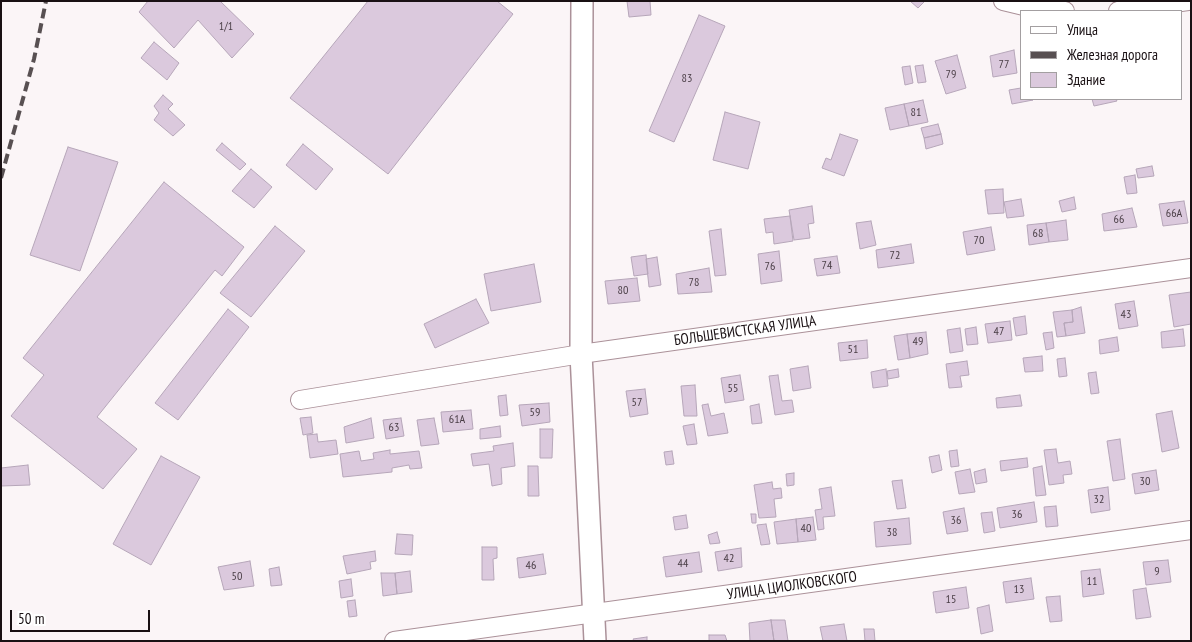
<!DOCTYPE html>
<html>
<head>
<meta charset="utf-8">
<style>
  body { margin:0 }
  #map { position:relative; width:1192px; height:642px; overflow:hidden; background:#fbf5f7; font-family:"PT Sans Narrow",sans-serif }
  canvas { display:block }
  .frame { position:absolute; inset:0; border:2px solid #191013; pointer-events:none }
  .legend { position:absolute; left:1020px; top:10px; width:162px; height:90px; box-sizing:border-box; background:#fff; border:1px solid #a39fa1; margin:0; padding:6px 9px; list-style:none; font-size:15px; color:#191013 }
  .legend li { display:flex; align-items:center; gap:10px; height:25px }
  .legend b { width:25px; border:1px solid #a39fa1 }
  .scale { position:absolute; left:10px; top:610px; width:140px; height:22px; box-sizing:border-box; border:2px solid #191013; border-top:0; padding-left:6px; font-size:15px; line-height:18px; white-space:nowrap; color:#191013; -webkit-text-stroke:4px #fff; paint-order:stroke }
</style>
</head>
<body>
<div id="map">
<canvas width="1192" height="642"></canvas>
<div class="frame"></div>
<ul class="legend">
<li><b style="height:6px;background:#fff"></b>Улица</li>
<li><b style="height:6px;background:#585052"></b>Железная дорога</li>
<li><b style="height:14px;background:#dbc9dd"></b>Здание</li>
</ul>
<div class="scale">50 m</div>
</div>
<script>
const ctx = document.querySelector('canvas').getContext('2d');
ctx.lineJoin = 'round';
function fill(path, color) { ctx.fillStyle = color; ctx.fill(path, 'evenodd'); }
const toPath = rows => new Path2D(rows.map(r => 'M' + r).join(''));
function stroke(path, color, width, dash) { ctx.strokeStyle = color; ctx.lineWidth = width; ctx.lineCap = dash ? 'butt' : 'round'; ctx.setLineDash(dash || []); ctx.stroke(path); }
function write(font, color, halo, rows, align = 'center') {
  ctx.font = font + ' "PT Sans Narrow",sans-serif'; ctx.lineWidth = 4; ctx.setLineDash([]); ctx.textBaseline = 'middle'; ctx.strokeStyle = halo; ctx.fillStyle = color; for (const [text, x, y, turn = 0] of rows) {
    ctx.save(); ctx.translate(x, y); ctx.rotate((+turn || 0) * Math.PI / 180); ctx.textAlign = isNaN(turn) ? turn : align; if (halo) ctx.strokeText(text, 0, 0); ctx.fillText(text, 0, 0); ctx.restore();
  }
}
const building = toPath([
  [148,1,220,1,254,34,232,58,198,20,174,48,139,12,148,1],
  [368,1,497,1,513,14,388,174,290,98,368,1],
  [627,1,650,1,651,15,629,17,627,1],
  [910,1,925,1,918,8,910,1],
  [699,15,725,26,674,142,649,131,699,15],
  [154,42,179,63,167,80,141,58,154,42],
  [1014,50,1017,73,993,77,990,56,1014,50],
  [957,55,966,88,946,94,935,61,957,55],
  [923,65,926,82,918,83,915,66,923,65],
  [910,66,913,83,905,85,902,67,910,66],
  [1021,88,1021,99,1033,100,1012,104,1009,90,1021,88],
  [163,95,173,104,168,109,185,125,173,136,154,120,159,113,154,106,163,95],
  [1092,99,1116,99,1117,101,1094,106,1092,99],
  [923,100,928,122,909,126,904,104,923,100],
  [904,104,909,126,890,130,885,108,904,104],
  [725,112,760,122,748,169,713,160,725,112],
  [938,124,941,134,924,138,921,128,938,124],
  [840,134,858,140,844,176,822,168,826,158,831,160,840,134],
  [941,134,943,144,926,149,924,138,941,134],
  [222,143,246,164,240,170,216,150,222,143],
  [303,144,333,169,316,190,286,165,303,144],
  [68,147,118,162,80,271,30,255,68,147],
  [1152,166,1154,176,1138,178,1136,169,1152,166],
  [251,169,272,187,254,208,232,191,251,169],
  [1135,175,1137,193,1127,194,1124,177,1135,175],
  [164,182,244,247,222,276,215,270,97,417,137,449,103,489,11,416,44,375,23,358,164,182],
  [1003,189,1004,213,988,214,985,190,1003,189],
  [1074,197,1076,209,1062,212,1059,201,1074,197],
  [1021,199,1024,216,1007,218,1004,202,1021,199],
  [1184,201,1188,223,1163,226,1159,204,1184,201],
  [812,206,814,223,808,224,810,238,794,240,789,210,812,206],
  [1132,208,1137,227,1104,231,1102,214,1132,208],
  [790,216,793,241,774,244,773,232,766,233,764,219,790,216],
  [1066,220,1068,240,1049,242,1046,223,1066,220],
  [871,221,876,245,860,249,856,223,871,221],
  [1046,223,1049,242,1029,245,1027,225,1046,223],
  [275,226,305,251,251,317,220,293,275,226],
  [991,227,995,250,967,255,963,232,991,227],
  [721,229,726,275,715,276,709,231,721,229],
  [911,244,914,263,878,268,876,250,911,244],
  [779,251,782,281,761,284,758,254,779,251],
  [646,255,648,274,634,276,631,257,646,255],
  [837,256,840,273,817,276,814,259,837,256],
  [657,257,661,285,649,287,646,259,657,257],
  [534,264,541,302,491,311,484,274,534,264],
  [709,268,712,292,678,294,676,274,709,268],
  [637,278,640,301,608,304,605,281,637,278],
  [1191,292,1191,324,1174,327,1169,295,1191,292],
  [476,299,489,323,435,348,424,324,476,299],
  [1134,301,1138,326,1119,329,1115,304,1134,301],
  [1081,307,1085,333,1066,336,1064,323,1073,322,1072,310,1081,307],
  [228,309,249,327,178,420,155,403,228,309],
  [1072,310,1073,322,1064,323,1066,336,1057,337,1053,312,1072,310],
  [1025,316,1027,334,1016,336,1013,318,1025,316],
  [1010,321,1012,340,988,343,985,324,1010,321],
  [976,327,978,344,967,345,965,329,976,327],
  [960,328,963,351,950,353,947,330,960,328],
  [1183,329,1185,346,1162,348,1161,332,1183,329],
  [926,332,928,354,910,358,907,334,926,332],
  [1052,332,1054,348,1046,350,1043,333,1052,332],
  [907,334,910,358,898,360,894,336,907,334],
  [1117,337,1119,351,1100,354,1099,340,1117,337],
  [867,340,868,358,840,361,838,343,867,340],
  [1042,356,1043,371,1025,372,1023,358,1042,356],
  [1065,358,1067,376,1059,377,1057,359,1065,358],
  [967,361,969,375,960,376,962,387,949,388,946,364,967,361],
  [808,366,811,388,793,391,790,369,808,366],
  [886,369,888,386,873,388,871,372,886,369],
  [898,369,899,377,888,379,887,371,898,369],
  [1096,372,1099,393,1091,394,1088,373,1096,372],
  [740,375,744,400,725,403,721,378,740,375],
  [778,375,782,401,792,400,794,412,775,415,769,376,778,375],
  [695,385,697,416,684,416,681,386,695,385],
  [645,389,648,414,630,417,626,391,645,389],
  [506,395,508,415,500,416,498,396,506,395],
  [1020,395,1022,406,997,408,996,398,1020,395],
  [549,403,550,422,522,426,519,405,549,403],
  [708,404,711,416,724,413,728,433,708,436,702,405,708,404],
  [759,404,762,423,752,424,750,406,759,404],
  [471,410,473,429,443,432,441,412,471,410],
  [1172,411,1179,448,1162,452,1156,414,1172,411],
  [311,417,313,433,303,435,300,418,311,417],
  [371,418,374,438,346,443,344,427,371,418],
  [401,418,404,436,386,439,383,420,401,418],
  [434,418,439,444,421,446,417,420,434,418],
  [694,424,697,444,687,445,683,426,694,424],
  [500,426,501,437,480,439,480,429,500,426],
  [540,429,553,429,552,458,540,458,540,429],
  [317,434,318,442,336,440,338,454,310,458,307,435,317,434],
  [1120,439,1125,479,1113,481,1107,441,1120,439],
  [513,443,515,466,501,468,502,484,492,486,489,464,473,466,471,454,494,451,493,446,513,443],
  [1056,449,1058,463,1070,461,1072,474,1063,475,1064,483,1049,485,1044,450,1056,449],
  [390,450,390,454,419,451,422,468,410,469,409,465,392,468,392,472,343,477,340,454,359,451,361,461,374,459,373,453,390,450],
  [957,450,959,466,951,467,949,451,957,450],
  [672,451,674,464,666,465,664,452,672,451],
  [939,455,942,470,932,473,929,457,939,455],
  [161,456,200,477,151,565,113,544,161,456],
  [1027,458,1028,467,1001,471,1000,461,1027,458],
  [28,465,30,485,1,486,1,468,28,465],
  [528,466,538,466,539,496,528,496,528,466],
  [1042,466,1046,495,1036,496,1033,468,1042,466],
  [970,469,975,492,959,494,955,472,970,469],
  [985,469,987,482,976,484,974,472,985,469],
  [1156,470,1159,490,1135,494,1132,474,1156,470],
  [794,473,794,485,787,486,786,474,794,473],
  [902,480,906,508,897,509,892,481,902,480],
  [772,482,773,489,781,488,782,498,774,499,776,517,759,518,754,485,772,482],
  [831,487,835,516,823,517,824,529,818,530,815,510,822,509,819,489,831,487],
  [1108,487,1110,510,1091,513,1088,490,1108,487],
  [1034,502,1037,522,1000,528,997,508,1034,502],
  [1056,506,1058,526,1046,527,1044,507,1056,506],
  [964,508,968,531,947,534,943,512,964,508],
  [992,512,995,531,984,533,981,513,992,512],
  [751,514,756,514,756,523,752,523,751,514],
  [686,515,688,528,675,530,673,517,686,515],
  [813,517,816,540,798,542,796,519,813,517],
  [909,518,911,544,876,547,874,522,909,518],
  [796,519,798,542,777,544,774,522,796,519],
  [766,524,770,544,761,545,757,525,766,524],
  [717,532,720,543,710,544,708,535,717,532],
  [397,534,413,535,412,555,395,554,397,534],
  [482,547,497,547,497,558,493,559,494,580,482,580,482,547],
  [741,548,742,567,718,571,715,552,741,548],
  [375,551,376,561,370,562,371,569,347,574,343,556,375,551],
  [699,552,702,572,666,577,663,557,699,552],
  [543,554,546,574,519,578,517,558,543,554],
  [1168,560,1171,582,1146,585,1143,562,1168,560],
  [250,561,254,586,224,590,218,567,250,561],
  [279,567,282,585,271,586,269,569,279,567],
  [1100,569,1104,594,1083,597,1081,571,1100,569],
  [410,571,412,592,397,594,395,573,410,571],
  [381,573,395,573,397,594,383,596,381,573],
  [1031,578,1034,599,1006,603,1003,582,1031,578],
  [351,579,353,596,341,598,339,581,351,579],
  [966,587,969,608,936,613,933,592,966,587],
  [1146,588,1151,617,1136,619,1133,590,1146,588],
  [1060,596,1062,621,1050,622,1046,597,1060,596],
  [355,600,357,616,349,617,347,601,355,600],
  [989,605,993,631,981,634,977,608,989,605],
  [771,620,774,641,750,641,749,623,771,620],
  [771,620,785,620,788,641,774,641,771,620],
  [844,624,847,641,823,641,820,627,844,624],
  [864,629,874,629,875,641,865,641,864,629],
  [709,635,725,635,727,641,709,641,709,635],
  [647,637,647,641,634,641,633,639,647,637]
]);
fill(building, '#dbc9dd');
stroke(building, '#b6a6b9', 1);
const minor = toPath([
  [1003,1,1032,8,1065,11],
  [1118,11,1188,1],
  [300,400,581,354,1191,268],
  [394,641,1191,530]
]);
const tertiary = toPath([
  [582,1,581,354,595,641]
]);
stroke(minor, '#ab9199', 20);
stroke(tertiary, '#ab9199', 24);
stroke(minor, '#fff', 18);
stroke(tertiary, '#fff', 21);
stroke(toPath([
  [1,178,34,59,46,1]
]), '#585052', 4, [10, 5]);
write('12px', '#4a3e46', null, [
  ["1/1",226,27],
  ["77",1004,65],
  ["79",951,75],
  ["83",687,79],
  ["81",916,113],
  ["66А",1174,214],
  ["66",1119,220],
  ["68",1038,234],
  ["70",979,241],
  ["72",895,256],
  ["74",827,266],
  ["76",770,267],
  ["78",694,283],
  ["80",623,291],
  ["43",1126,315],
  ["47",999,332],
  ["49",918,342],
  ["51",853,350],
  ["55",733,389],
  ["57",637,403],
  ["59",535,413],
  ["61А",457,420],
  ["63",394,428],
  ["30",1145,482],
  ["32",1099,500],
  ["36",1017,515],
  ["36",956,521],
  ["40",806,529],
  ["38",892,533],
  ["42",729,559],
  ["44",683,564],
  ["46",531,566],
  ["9",1157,572],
  ["50",237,577],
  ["11",1092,582],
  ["13",1019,590],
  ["15",951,600]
]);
write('15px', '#191013', '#fff', [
  ["БОЛЬШЕВИСТСКАЯ УЛИЦА",745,331,-8],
  ["УЛИЦА ЦИОЛКОВСКОГО",792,586,-8]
]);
</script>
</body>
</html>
